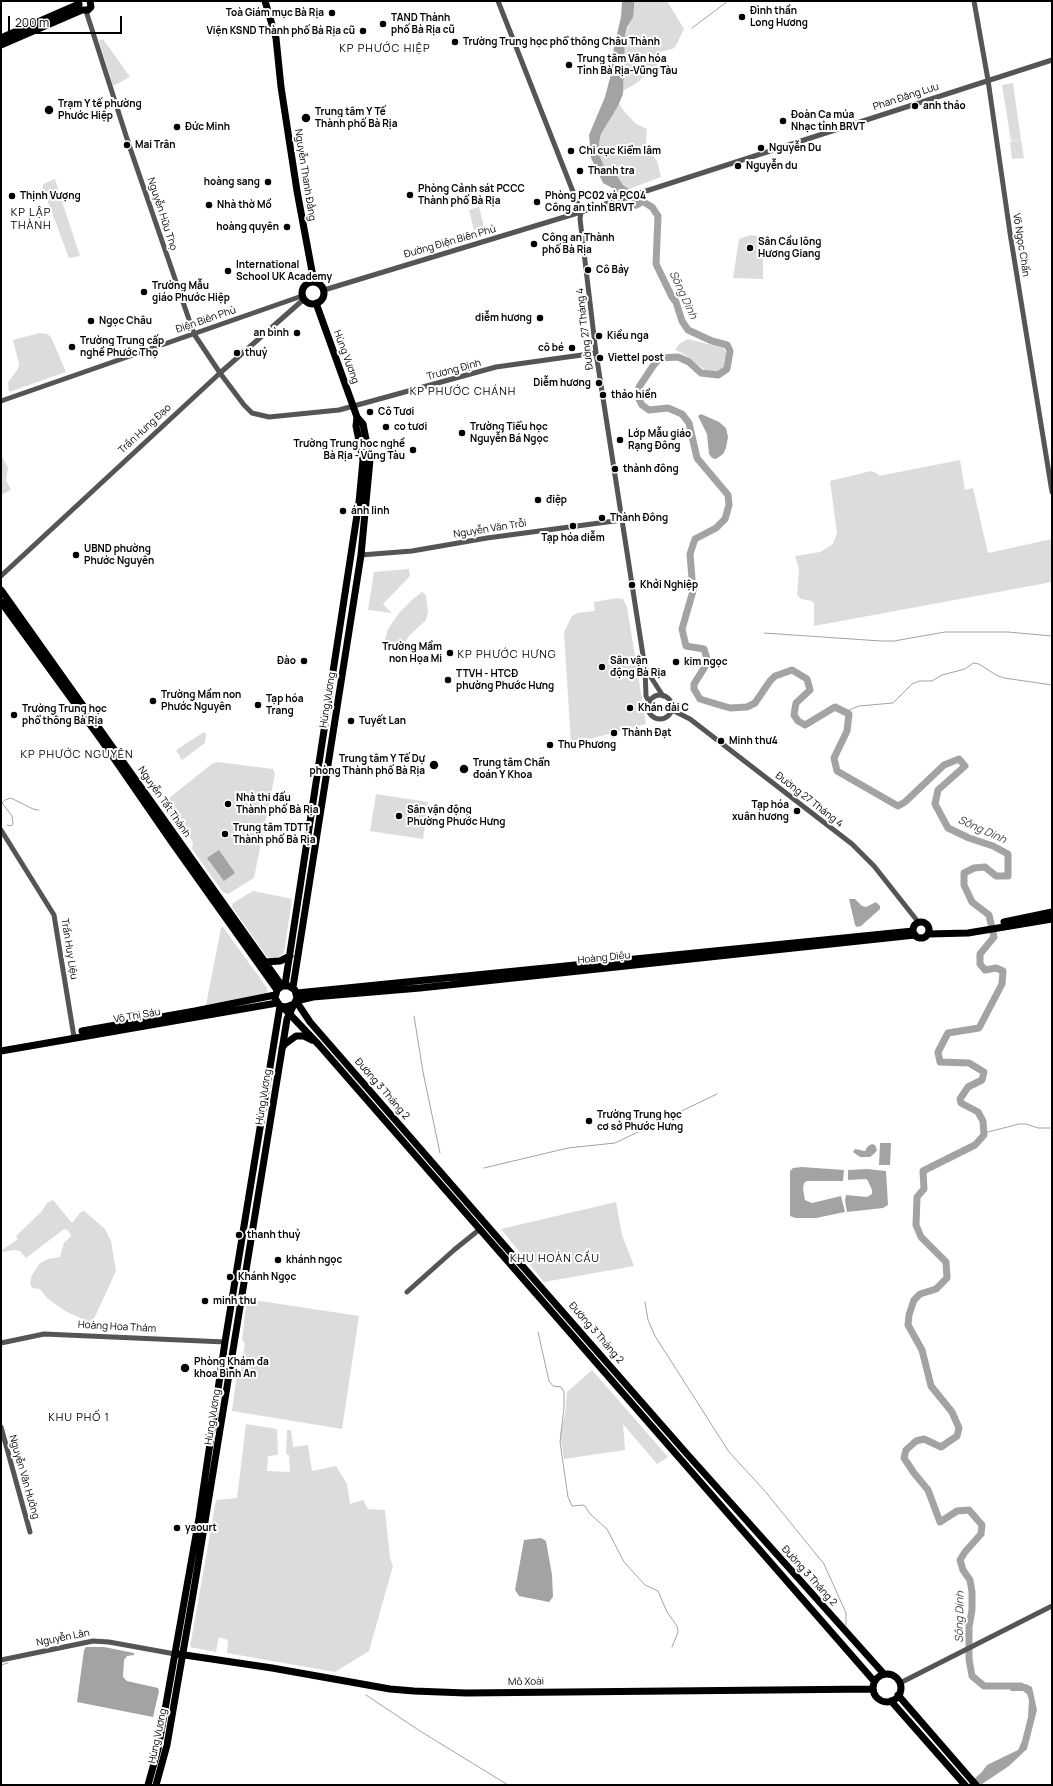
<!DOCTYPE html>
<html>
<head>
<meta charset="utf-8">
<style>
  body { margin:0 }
  #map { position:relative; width:1053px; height:1786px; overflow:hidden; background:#fff; font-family:Manrope,sans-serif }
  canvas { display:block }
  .frame { position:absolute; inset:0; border:2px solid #000; pointer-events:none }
  .scale { position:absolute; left:8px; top:16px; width:114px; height:18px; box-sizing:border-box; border:2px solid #000; border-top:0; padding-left:5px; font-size:12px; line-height:14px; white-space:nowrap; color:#000; -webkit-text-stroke:3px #fff; paint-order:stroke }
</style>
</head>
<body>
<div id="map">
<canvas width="1053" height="1786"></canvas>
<div class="frame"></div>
<div class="scale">200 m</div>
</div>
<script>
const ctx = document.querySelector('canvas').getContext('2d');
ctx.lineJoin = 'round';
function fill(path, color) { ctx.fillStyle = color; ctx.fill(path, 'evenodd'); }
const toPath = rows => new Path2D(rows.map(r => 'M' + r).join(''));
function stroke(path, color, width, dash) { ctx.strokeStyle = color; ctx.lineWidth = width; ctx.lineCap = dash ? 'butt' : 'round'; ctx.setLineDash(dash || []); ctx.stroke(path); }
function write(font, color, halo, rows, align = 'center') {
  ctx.font = font + ' Manrope,sans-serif'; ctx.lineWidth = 4; ctx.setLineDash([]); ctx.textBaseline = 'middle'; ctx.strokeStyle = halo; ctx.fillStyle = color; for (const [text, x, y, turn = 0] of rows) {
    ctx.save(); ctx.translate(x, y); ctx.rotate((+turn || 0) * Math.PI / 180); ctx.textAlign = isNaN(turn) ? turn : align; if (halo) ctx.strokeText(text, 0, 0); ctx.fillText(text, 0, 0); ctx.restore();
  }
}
fill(toPath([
  [634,1,667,1,684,29,675,47,672,49,660,52,657,65,638,82,623,91,625,36,634,8],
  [103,39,130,77,113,86,99,41],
  [1013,83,1021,140,1011,141,1002,85],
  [619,104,624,111,636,124,647,129,646,143,648,149,657,161,661,177,629,189,623,185,617,177,610,173,604,166,599,154,599,144,601,134],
  [1021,140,1024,158,1012,159,1010,142],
  [55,179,58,189,80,256,69,258,43,189,43,184],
  [479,207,484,227,474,230,469,210],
  [750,235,763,237,763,279,733,278,739,239],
  [39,333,47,334,51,337,66,372,9,392,8,382,18,369,19,364,13,340],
  [688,339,723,348,726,352,727,363,724,369,718,373,708,372,682,353,675,350,679,344],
  [1,455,8,468,6,480,11,490,1,495],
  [960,460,965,490,973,488,988,553,1052,539,1052,582,814,626,814,604,812,601,801,599,797,595,799,569,795,556,820,552,833,544,837,533,830,481,871,471,878,474,879,476],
  [409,569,410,576,383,604,392,613,368,610,374,572],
  [422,592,426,595,428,612,426,620,408,637,403,647,384,644,388,629,399,613,413,599],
  [617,598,623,599,627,607,646,724,571,744,564,632,572,616,577,613,595,611,594,602],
  [204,732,206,734,205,743,182,760,176,750],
  [218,762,273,769,275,774,254,878,228,894,223,892,192,849,193,842,182,827,177,825,163,807,164,802,213,763],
  [376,794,428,802,423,839,370,831],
  [253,891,292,899,284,953,278,958,273,959,267,957,232,907,233,903],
  [223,927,267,988,267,993,264,996,206,1005,221,928],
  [53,1200,72,1223,81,1212,84,1211,105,1229,111,1241,116,1271,92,1323,65,1311,47,1298,40,1289,32,1288,30,1283,32,1275,40,1263,48,1259,60,1257,64,1243,71,1236,68,1230,64,1229,26,1258,20,1251,15,1250,3,1252,2,1250,18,1239,16,1236,41,1212,47,1203],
  [616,1202,622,1235,634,1266,544,1282,501,1229],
  [247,1299,359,1316,342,1429,232,1411,237,1373,241,1370,245,1343,242,1340],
  [592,1370,668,1457,657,1464,623,1424,625,1450,564,1459,560,1434,565,1415,567,1392],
  [246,1424,277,1429,278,1455,268,1456,267,1471,290,1472,289,1455,286,1454,287,1430,291,1430,293,1447,308,1445,312,1471,336,1466,347,1484,350,1504,363,1500,368,1509,385,1510,390,1558,393,1566,369,1651,335,1672,227,1653,228,1640,219,1637,216,1652,190,1647,216,1500,237,1498]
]), '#dcdcdc');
fill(toPath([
  [622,1,634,1,634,8,633,17,627,27,625,36,623,94,618,106,601,134,599,144,599,154,604,166,610,173,617,176,623,185,642,198,642,206,636,209,631,206,614,189,603,183,591,158,589,135,605,97,611,74,614,47,621,17],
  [701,414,719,422,726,428,728,437,726,448,723,454,716,459,712,458,709,454,707,434,698,416],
  [219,850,235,873,224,881,207,858],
  [849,899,855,899,862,906,866,907,876,902,880,906,880,909,861,926,857,927,855,925],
  [880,1143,891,1143,890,1165,879,1165],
  [872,1144,875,1145,877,1150,875,1153,870,1157,860,1157,853,1152,855,1149,865,1151,868,1146],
  [802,1167,844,1170,843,1181,807,1181,804,1183,803,1189,805,1200,812,1203,841,1196,845,1212,816,1218,796,1218,790,1216,790,1171,793,1168],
  [867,1169,886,1171,888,1205,883,1208,847,1212,845,1200,846,1195,867,1197,872,1194,872,1190,868,1181,866,1179,848,1180,848,1170],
  [541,1538,546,1541,552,1575,553,1597,549,1602,519,1596,515,1590,524,1540],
  [86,1647,104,1647,134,1653,134,1655,127,1656,124,1660,123,1677,127,1681,158,1688,159,1691,153,1717,77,1702,84,1650],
  [1026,1684,1032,1687,1037,1710,1027,1749,1009,1766,982,1784,967,1785,981,1773,987,1765,1018,1750,1022,1741,1028,1717,1029,1700,1027,1694,1023,1691,1010,1691,1013,1685]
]), '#a3a3a3');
stroke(toPath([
  [692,28,728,1],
  [764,633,881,641,894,641,945,632,1008,632,1052,636],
  [844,712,859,706,893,703,912,684,919,681,932,681,942,675,965,669,973,663,979,664,996,675,1004,678,1052,685],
  [7,825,11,826,13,824,12,816,2,803,5,800,11,798,33,809,39,810],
  [414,1016,423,1072,440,1153],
  [984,1133,1019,1124,1026,1124,1038,1128,1052,1128],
  [484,1168,568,1148,615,1143,717,1094],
  [645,1302,648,1320,655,1336,729,1452,764,1490,824,1564,846,1613,846,1625],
  [538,1332,549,1381,553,1386,561,1387,564,1392,564,1408,560,1442,568,1497,572,1506,583,1505,585,1506,590,1514,607,1529,624,1562,645,1585,658,1591,667,1612,677,1626,678,1632,672,1647],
  [1,1665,8,1663],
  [366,1695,420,1731,508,1785]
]), '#a3a3a3', 1);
stroke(toPath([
  [635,197,652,207,658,216,656,264,672,297,676,302,682,321,688,330,712,341,727,345,730,351,727,369,718,375,701,373,689,362,678,357,660,358,653,366,639,387,639,399,642,405,649,410,668,408,682,414,689,423,697,458,728,495,729,505,725,519,716,528,695,539,690,554,693,591,682,629,686,646,704,649,708,662,694,684,694,689,700,699,713,703,730,708,747,707,755,703,770,681,775,676,792,670,807,679,810,690,796,703,794,715,798,721,805,725,835,707,849,714,847,731,834,758,837,771,898,806,905,802,944,765,959,759,965,766,938,790,935,804,948,828,969,838,993,846,1008,854,1008,876,996,876,985,867,974,868,964,873,964,885,972,902,989,915,994,937,980,954,980,964,985,970,996,968,1003,971,1002,984,979,1028,948,1033,938,1052,940,1062,969,1063,984,1072,982,1080,968,1087,960,1099,961,1103,978,1112,983,1121,984,1135,975,1145,923,1171,924,1189,917,1197,916,1225,921,1237,946,1262,947,1278,936,1289,920,1294,914,1300,909,1315,908,1325,922,1350,931,1386,952,1412,959,1428,957,1436,941,1447,924,1439,916,1441,906,1450,904,1458,914,1473,928,1490,940,1522,957,1511,969,1510,982,1525,981,1534,965,1552,960,1560,963,1570,970,1580,972,1592,972,1610,969,1627,969,1659,972,1676,984,1686,1021,1686]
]), '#a3a3a3', 7);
stroke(toPath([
  [498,1,581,212,580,219,596,353,645,668,646,696,650,703],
  [974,1,988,80,1010,233,1052,492],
  [86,11,129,145,194,334,220,373,244,405,252,413,269,417,339,410,496,367,596,353],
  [324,290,581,212,1052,60],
  [1,401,302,296],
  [361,555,412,551,487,538,622,520],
  [1,576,220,373,304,299],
  [645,668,663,696],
  '648 707a12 12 0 1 1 24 0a12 12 0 1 1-24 0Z',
  [672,710,690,719,852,844,874,866,919,923],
  [1,830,54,915,74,1037],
  [407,1292,454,1250,480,1229],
  [1,1343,44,1334,225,1342],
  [1,1427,30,1532],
  [1,1660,93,1641,109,1642,175,1654],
  [900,1683,1052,1606]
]), '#555', 5);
stroke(toPath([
  [265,1,276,38,281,87,297,191,314,282],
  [1,38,79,4],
  [1,45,82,10,88,10,91,7,90,1],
  '302 293a11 11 0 1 1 22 0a11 11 0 1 1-22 0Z',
  [1,590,282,986],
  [1,602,102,741,171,841,277,990],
  [1004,922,1052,912],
  '913 930a8 8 0 1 1 16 0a8 8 0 1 1-16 0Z',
  [928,934,968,933,1052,919],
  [265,962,280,961,290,956],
  [285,985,359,502,363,460,356,426,357,417],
  [293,987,361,555,370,460,363,424,357,417,316,303],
  [297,993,913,931],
  [283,1007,319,1045,874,1681],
  [82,1031,195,1011,275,995],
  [282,1048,285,1044,296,1036,304,1036,312,1040],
  [1,1051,277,1003],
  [178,1654,272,1668,390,1689,414,1691,466,1693,873,1689],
  [884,1674,687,1454,504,1245,310,1022,296,1001,313,997,420,988,915,935],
  '873 1688a14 14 0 1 1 28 0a14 14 0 1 1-28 0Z',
  [898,1695,976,1785],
  [891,1701,965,1785],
  [148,1785,158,1749,199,1518,225,1342,280,1006],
  [156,1785,167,1745,195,1583,287,1019,297,998,295,990,289,986,282,986,277,990,275,998,280,1006,286,1007,294,1004]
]), '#000', 7);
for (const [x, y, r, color] of [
  [332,13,4,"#000"],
  [742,17,4,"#000"],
  [383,24,4,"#000"],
  [363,31,4,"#000"],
  [455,42,4,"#000"],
  [569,65,4,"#000"],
  [915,106,4,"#000"],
  [49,110,5,"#000"],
  [306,118,5,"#000"],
  [783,121,4,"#000"],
  [177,127,4,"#000"],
  [127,145,4,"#000"],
  [761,148,4,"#000"],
  [571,151,4,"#000"],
  [738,166,4,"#000"],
  [580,171,4,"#000"],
  [268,182,4,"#000"],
  [410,195,4,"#000"],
  [12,196,4,"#000"],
  [537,202,4,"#000"],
  [209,205,4,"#000"],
  [287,227,4,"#000"],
  [534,244,4,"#000"],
  [750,248,4,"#000"],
  [588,270,4,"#000"],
  [228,271,4,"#000"],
  [144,292,4,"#000"],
  [540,318,4,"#000"],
  [91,321,4,"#000"],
  [297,333,4,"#000"],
  [599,336,4,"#000"],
  [72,347,4,"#000"],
  [572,348,4,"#000"],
  [237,353,4,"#000"],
  [600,358,4,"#000"],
  [599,383,4,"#000"],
  [603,395,4,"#000"],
  [370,412,4,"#000"],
  [386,427,4,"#000"],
  [462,433,4,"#000"],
  [620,440,4,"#000"],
  [413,450,4,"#000"],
  [615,469,4,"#000"],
  [538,500,4,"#000"],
  [343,511,4,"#000"],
  [602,518,4,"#000"],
  [573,526,4,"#000"],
  [76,555,4,"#000"],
  [632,585,4,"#000"],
  [450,653,4,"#000"],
  [304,661,4,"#000"],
  [676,662,4,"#000"],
  [602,667,4,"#000"],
  [448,680,4,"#000"],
  [153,701,4,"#000"],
  [258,705,4,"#000"],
  [630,708,4,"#000"],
  [14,715,4,"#000"],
  [351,721,4,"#000"],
  [614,733,4,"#000"],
  [721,741,4,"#000"],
  [550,745,4,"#000"],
  [434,765,5,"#000"],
  [464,769,5,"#000"],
  [228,804,4,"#000"],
  [797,811,4,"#000"],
  [399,816,4,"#000"],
  [225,834,4,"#000"],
  [589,1121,4,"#000"],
  [239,1235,4,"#000"],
  [278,1260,4,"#000"],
  [230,1277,4,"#000"],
  [205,1301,4,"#000"],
  [185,1368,5,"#000"],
  [177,1528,4,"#000"]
]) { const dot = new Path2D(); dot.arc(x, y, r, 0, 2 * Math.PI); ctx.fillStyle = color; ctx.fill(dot); stroke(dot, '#fff', 1.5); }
write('bold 10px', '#000', '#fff', [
  ["Đình thần",750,11],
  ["Long Hương",750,23],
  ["Toà Giám mục Bà Rịa",324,13,"right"],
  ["TAND Thành",391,18],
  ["phố Bà Rịa cũ",391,30],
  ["Viện KSND Thành phố Bà Rịa cũ",355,31,"right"],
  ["Trường Trung học phổ thông Châu Thành",463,42],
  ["Trung tâm Văn hóa",577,59],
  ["Tỉnh Bà Rịa-Vũng Tàu",577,71],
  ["Trạm Y tế phường",58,104],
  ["Phước Hiệp",58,116],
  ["anh thảo",923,106],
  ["Trung tâm Y Tế",315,112],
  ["Thành phố Bà Rịa",315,124],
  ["Đoàn Ca múa",791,115],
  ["Nhạc tỉnh BRVT",791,127],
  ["Đức Minh",185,127],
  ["Mai Trân",135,145],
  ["Nguyễn Du",769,148],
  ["Chi cục Kiểm lâm",579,151],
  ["Nguyễn du",746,166],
  ["Thanh tra",588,171],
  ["hoàng sang",260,182,"right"],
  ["Phòng Cảnh sát PCCC",418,189],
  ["Thành phố Bà Rịa",418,201],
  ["Thịnh Vượng",20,196],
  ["Phòng PC02 và PC04",545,196],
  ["Công an tỉnh BRVT",545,208],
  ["Nhà thờ Mồ",217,205],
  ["hoàng quyên",279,227,"right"],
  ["Công an Thành",542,238],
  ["phố Bà Rịa",542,250],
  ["Sân Cầu lông",758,242],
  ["Hương Giang",758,254],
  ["International",236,265],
  ["School UK Academy",236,277],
  ["Cô Bảy",596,270],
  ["Trường Mẫu",152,286],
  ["giáo Phước Hiệp",152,298],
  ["diễm hương",532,318,"right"],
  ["Ngọc Châu",99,321],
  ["an bình",289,333,"right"],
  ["Kiều nga",607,336],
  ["Trường Trung cấp",80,341],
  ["nghề Phước Thọ",80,353],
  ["cô bé",564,348,"right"],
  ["thuỷ",245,353],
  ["Viettel post",608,358],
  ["Diễm hương",591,383,"right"],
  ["thảo hiền",611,395],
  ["Cô Tươi",378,412],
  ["co tươi",394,427],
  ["Trường Tiểu học",470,427],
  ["Nguyễn Bá Ngọc",470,439],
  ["Lớp Mẫu giáo",628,434],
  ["Rạng Đông",628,446],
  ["Trường Trung học nghề",405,444,"right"],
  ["Bà Rịa - Vũng Tàu",405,456,"right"],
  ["thành đông",623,469],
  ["điệp",546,500],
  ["ánh linh",351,511],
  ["Thành Đông",610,518],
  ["Tạp hóa diễm",573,538,"center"],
  ["UBND phường",84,549],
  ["Phước Nguyên",84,561],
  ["Khởi Nghiệp",640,585],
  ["Trường Mầm",442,647,"right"],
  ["non Họa Mi",442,659,"right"],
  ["Đào",296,661,"right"],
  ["Sân vận",610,661],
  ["động Bà Rịa",610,673],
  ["kim ngọc",684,662],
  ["TTVH - HTCĐ",456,674],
  ["phường Phước Hưng",456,686],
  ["Trường Mầm non",161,695],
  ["Phước Nguyên",161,707],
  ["Tạp hóa",266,699],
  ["Trang",266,711],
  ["Khán đài C",638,708],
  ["Trường Trung học",22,709],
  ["phổ thông Bà Rịa",22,721],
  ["Tuyết Lan",359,721],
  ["Thành Đạt",622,733],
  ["Minh thư4",729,741],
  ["Thu Phương",558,745],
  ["Trung tâm Y Tế Dự",425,759,"right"],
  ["phòng Thành phố Bà Rịa",425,771,"right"],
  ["Trung tâm Chẩn",473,763],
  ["đoán Y Khoa",473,775],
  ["Nhà thi đấu",236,798],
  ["Thành phố Bà Rịa",236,810],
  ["Tạp hóa",789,805,"right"],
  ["xuân hương",789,817,"right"],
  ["Sân vận động",407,810],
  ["Phường Phước Hưng",407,822],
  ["Trung tâm TDTT",233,828],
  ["Thành phố Bà Rịa",233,840],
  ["Trường Trung học",597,1115],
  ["cơ sở Phước Hưng",597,1127],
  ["thanh thuỷ",247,1235],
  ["khánh ngọc",286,1260],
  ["Khánh Ngọc",238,1277],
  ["minh thu",213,1301],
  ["Phòng Khám đa",194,1362],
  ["khoa Bình An",194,1374],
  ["yaourt",185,1528]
], 'left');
write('10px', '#000', '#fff', [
  ["Phan Đăng Lưu",906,97,-18],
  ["Nguyễn Thanh Đằng",305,175,81],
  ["Nguyễn Hữu Thọ",162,214,72],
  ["Đường Điện Biên Phủ",450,242,-16],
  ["Võ Ngọc Chấn",1021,245,81],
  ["Điện Biên Phủ",206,320,-19],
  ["Đường 27 Tháng 4",585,329,-97],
  ["Hùng Vương",346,357,70],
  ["Trương Định",454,370,-15],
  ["Trần Hưng Đạo",145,429,-43],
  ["Nguyễn Văn Trỗi",490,529,-9],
  ["Hùng Vương",328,700,-81],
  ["Đường 27 Tháng 4",809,800,38],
  ["Nguyễn Tất Thành",164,802,55],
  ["Trần Huy Liệu",69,949,81],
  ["Hoàng Diệu",604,958,-6],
  ["Võ Thị Sáu",137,1016,-10],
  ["Đường 3 Tháng 2",382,1089,49],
  ["Hùng Vương",264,1097,-81],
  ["Hoàng Hoa Thám",117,1327,3],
  ["Đường 3 Tháng 2",596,1333,49],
  ["Hùng Vương",213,1417,-81],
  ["Nguyễn Văn Hưởng",24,1477,74],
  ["Đường 3 Tháng 2",809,1576,48],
  ["Nguyễn Lân",63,1638,-11],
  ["Mô Xoài",526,1682,-1],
  ["Hùng Vương",158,1736,-78]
]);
ctx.letterSpacing = '1px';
write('11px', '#000', '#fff', [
  ["KP PHƯỚC HIỆP",385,49],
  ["KP LẬP",31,213],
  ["THÀNH",31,226],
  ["KP PHƯỚC CHÁNH",463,392],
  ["KP PHƯỚC HƯNG",507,655],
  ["KP PHƯỚC NGUYÊN",77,755],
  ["KHU HOÀN CẦU",555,1259],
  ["KHU PHỐ 1",79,1418]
]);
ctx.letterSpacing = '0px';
write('italic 11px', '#444', '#fff', [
  ["Sông Dinh",683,295,65],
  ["Sông Dinh",982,830,24],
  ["Sông Dinh",960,1617,-89]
]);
</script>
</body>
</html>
